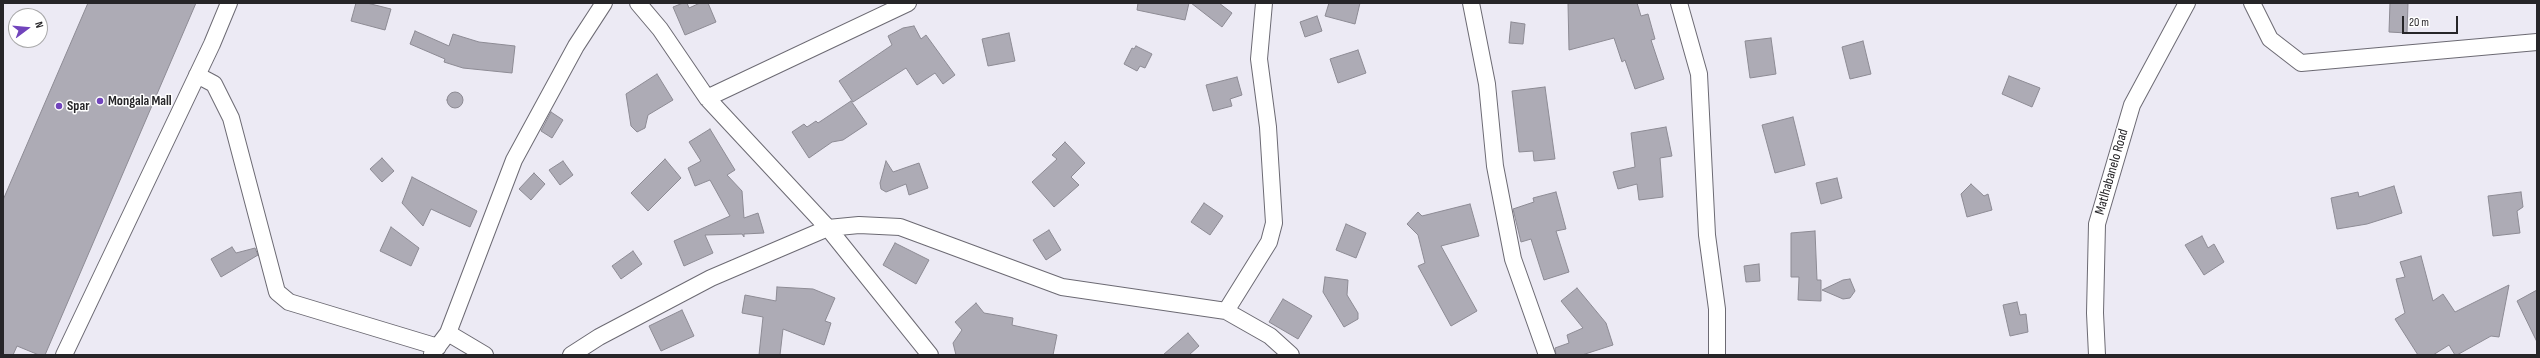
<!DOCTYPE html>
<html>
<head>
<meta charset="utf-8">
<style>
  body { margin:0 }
  #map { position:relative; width:2540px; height:358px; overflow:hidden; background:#eceaf4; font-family:"Sofia Sans Condensed",sans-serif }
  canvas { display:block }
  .frame { position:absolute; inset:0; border:4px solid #262528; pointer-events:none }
  .north { position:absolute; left:8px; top:8px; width:40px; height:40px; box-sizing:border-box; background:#fff; border:1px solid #a8a8a9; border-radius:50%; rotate:74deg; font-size:11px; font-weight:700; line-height:16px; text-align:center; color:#262528 }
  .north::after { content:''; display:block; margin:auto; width:14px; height:18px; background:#7144bc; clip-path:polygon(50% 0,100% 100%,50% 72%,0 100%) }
  .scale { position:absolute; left:2402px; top:16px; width:56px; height:18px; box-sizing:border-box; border:2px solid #262528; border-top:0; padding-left:5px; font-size:12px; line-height:14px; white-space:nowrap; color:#262528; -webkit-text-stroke:3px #fff; paint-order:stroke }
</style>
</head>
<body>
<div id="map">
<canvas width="2540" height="358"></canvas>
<div class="frame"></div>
<div class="north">N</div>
<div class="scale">20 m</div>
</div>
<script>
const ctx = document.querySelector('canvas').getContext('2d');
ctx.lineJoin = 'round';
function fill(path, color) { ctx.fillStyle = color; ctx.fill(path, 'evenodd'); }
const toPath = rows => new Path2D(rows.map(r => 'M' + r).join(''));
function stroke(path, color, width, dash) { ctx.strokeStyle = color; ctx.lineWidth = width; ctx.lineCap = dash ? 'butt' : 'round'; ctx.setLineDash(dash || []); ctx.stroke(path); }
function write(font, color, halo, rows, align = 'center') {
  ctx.font = font + ' "Sofia Sans Condensed",sans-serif'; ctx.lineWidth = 3; ctx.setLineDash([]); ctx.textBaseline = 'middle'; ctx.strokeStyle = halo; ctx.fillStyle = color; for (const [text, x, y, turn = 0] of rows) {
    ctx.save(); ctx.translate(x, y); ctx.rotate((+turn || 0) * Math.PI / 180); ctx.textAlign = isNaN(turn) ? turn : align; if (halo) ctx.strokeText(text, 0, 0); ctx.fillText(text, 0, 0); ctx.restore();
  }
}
const building = toPath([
  [88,3,196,3,45,355,39,355,17,346,13,355,3,355,3,200,88,3],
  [356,3,367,3,391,9,385,30,351,21,356,3],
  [683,3,687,3,689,8,700,3,708,3,716,22,685,35,673,7,683,3],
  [1138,3,1189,3,1185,20,1137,10,1138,3],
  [1191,3,1219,3,1232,13,1222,27,1191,3],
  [1329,3,1360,3,1355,24,1325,16,1329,3],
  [1568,3,1637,3,1641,16,1648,14,1655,39,1651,40,1664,79,1635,89,1625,60,1622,62,1614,38,1569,50,1568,3],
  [2390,3,2408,3,2407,33,2389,32,2390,3],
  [1317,16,1322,31,1305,37,1300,22,1317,16],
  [1511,22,1525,24,1523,44,1509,43,1511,22],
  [914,26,921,39,926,35,955,75,943,84,935,73,917,85,906,68,853,102,839,81,892,45,888,36,903,28,914,26],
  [415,31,449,46,453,34,479,42,515,46,512,73,463,68,444,62,445,59,410,44,415,31],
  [1009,33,1015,61,988,66,982,39,1009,33],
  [1771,38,1776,74,1750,78,1745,41,1771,38],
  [1863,41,1871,74,1850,79,1842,47,1863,41],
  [1136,46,1152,54,1145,68,1140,66,1137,71,1124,64,1132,48,1134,49,1136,46],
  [1358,50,1366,73,1338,83,1330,59,1358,50],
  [657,74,673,100,648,115,645,128,637,132,631,126,626,94,657,74],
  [2009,76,2040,88,2032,107,2002,94,2009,76],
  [1237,77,1242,95,1230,99,1232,106,1213,111,1206,85,1237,77],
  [1545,87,1555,159,1534,161,1533,151,1519,152,1512,91,1545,87],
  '447 100a8 8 0 1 1 16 0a8 8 0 1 1-16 0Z',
  [851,101,867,124,843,140,832,142,809,158,792,132,804,124,807,127,816,121,818,123,851,101],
  [551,112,563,120,552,138,541,131,551,112],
  [1793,117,1805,165,1775,173,1762,125,1793,117],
  [1666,127,1672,156,1660,158,1663,197,1639,200,1637,184,1618,189,1613,172,1635,167,1631,133,1666,127],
  [710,129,735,170,727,175,742,191,744,218,758,213,764,233,744,234,744,237,742,234,705,235,713,253,684,266,674,241,730,216,710,180,695,186,688,168,701,161,689,142,710,129],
  [1065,142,1085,163,1071,177,1079,185,1054,207,1032,182,1057,159,1052,155,1065,142],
  [382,158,394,171,382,182,370,169,382,158],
  [665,159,681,178,648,211,631,193,665,159],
  [563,161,573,175,560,185,549,170,563,161],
  [886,161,893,172,919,163,928,188,909,195,906,184,886,192,881,189,880,183,886,161],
  [534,173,545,184,531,200,519,189,534,173],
  [412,177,477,211,470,227,431,209,423,226,402,203,412,177],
  [1837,178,1842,198,1821,204,1816,183,1837,178],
  [1971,184,1984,196,1988,194,1992,210,1967,217,1961,194,1971,184],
  [2394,186,2402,213,2367,224,2337,229,2331,198,2358,192,2359,197,2394,186],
  [1556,192,1566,229,1556,231,1569,272,1544,280,1531,239,1521,242,1513,209,1534,202,1533,198,1556,192],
  [2521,192,2523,207,2517,211,2520,233,2493,236,2488,196,2521,192],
  [1204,203,1223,216,1210,235,1191,222,1204,203],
  [1470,204,1479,236,1441,246,1477,311,1451,326,1418,266,1425,263,1418,235,1407,224,1418,212,1422,216,1470,204],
  [1346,224,1366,233,1356,258,1336,250,1346,224],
  [391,227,419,248,411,266,380,251,391,227],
  [1049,230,1061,250,1046,260,1033,240,1049,230],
  [1815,231,1817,280,1821,280,1821,301,1798,300,1799,277,1791,277,1791,233,1815,231],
  [2202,236,2208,248,2214,244,2224,262,2204,275,2185,245,2202,236],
  [895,243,929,260,916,284,883,265,895,243],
  [232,247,236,253,255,248,258,255,221,277,211,259,232,247],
  [633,251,642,264,621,279,612,266,633,251],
  [2421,256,2433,301,2443,294,2455,312,2509,285,2499,337,2491,336,2457,355,2455,355,2449,345,2433,355,2418,355,2395,319,2405,313,2396,279,2405,277,2400,262,2421,256],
  [1759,264,1760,281,1746,282,1744,266,1759,264],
  [1325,277,1348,280,1347,295,1358,313,1358,319,1344,327,1323,292,1325,277],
  [1850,279,1855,291,1850,298,1843,299,1822,290,1843,280,1850,279],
  [777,287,813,289,835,298,825,321,831,323,824,345,783,329,780,355,759,355,763,317,742,313,745,295,776,301,777,287],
  [1577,288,1606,323,1613,345,1582,355,1556,355,1555,348,1569,343,1567,335,1583,328,1561,301,1577,288],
  [2537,290,2537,342,2517,301,2537,290],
  [1283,299,1312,316,1298,339,1269,322,1283,299],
  [2017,302,2020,315,2026,314,2028,332,2010,336,2003,305,2017,302],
  [976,303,984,313,1013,318,1012,325,1057,335,1053,355,956,355,953,343,962,330,955,322,976,303],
  [682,310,694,336,661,351,649,326,682,310],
  [1188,333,1199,346,1189,355,1163,355,1188,333]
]);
fill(building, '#adabb5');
stroke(building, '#8d8b94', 1);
const street = toPath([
  [638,3,660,29,707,98,828,228,859,225,900,227,1062,287,1226,311,1270,336,1291,355],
  [1471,3,1487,84,1495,166,1513,259,1547,355],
  [1679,3,1699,74,1707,235,1717,309,1717,355],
  [2252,3,2270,39,2301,63,2537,42],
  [197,75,214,84,231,118,277,292,289,302,438,347],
  [707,98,908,3],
  [1226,311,1269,242,1274,223,1268,127,1259,59,1264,3],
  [448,333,485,355],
  [432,354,448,333,514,160,576,46,604,3],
  [64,355,212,44,229,3],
  [571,355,599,337,711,278,828,228,930,355],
  [2097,355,2095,313,2097,224,2132,105,2187,3]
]);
stroke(street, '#6c6a73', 18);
stroke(street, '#fff', 16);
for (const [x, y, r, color] of [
  [100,101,4,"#7144bc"],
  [59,106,4,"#7144bc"]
]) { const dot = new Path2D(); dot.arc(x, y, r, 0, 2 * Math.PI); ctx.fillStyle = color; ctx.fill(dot); stroke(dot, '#fff', 1.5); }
write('bold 14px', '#262528', '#fff', [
  ["Mongala Mall",108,101],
  ["Spar",67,106]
], 'left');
write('14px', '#262528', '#fff', [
  ["Matlhabanelo Road",2112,172,-74]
]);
</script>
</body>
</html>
